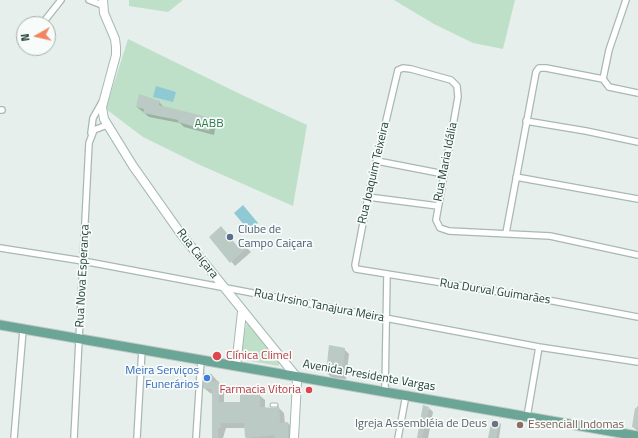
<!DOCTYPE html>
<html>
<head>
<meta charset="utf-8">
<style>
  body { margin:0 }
  #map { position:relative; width:638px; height:438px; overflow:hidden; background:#e6efeb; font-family:"Titillium Web",sans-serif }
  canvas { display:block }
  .north { position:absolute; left:16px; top:16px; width:40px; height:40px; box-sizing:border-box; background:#f7fbf9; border:1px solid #a3b1ad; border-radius:50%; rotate:262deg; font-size:11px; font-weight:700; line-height:16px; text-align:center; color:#24423a }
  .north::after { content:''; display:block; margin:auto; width:14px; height:18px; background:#f4845f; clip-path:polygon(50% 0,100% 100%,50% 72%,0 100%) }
</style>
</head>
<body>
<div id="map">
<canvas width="638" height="438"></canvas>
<div class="north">N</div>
</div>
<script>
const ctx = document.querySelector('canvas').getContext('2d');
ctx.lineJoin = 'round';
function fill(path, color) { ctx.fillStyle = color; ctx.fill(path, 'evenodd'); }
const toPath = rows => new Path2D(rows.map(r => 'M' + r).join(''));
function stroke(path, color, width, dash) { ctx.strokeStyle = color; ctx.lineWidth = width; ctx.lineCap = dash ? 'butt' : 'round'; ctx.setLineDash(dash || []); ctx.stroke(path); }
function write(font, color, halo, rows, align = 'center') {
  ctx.font = font + ' "Titillium Web",sans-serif'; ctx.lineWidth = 3.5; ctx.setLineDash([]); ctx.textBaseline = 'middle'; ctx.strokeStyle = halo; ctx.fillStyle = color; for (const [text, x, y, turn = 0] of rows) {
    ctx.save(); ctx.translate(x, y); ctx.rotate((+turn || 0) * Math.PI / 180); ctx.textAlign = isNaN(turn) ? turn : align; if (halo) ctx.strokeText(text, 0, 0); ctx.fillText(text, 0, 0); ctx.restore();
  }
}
fill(toPath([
  [129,0,183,0,168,12,129,6],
  [394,0,515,0,503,49,473,43,434,24],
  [128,39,238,93,307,125,293,206,200,165,143,137,106,109],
  [247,323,277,359,280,363,278,366,240,359,240,349]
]), '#bfe0c8');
fill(toPath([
  [156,86,176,92,173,102,153,97],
  [243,205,258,223,250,232,234,213]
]), '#8ec9d4');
fill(toPath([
  [159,102,164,107,211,119,216,124,214,135,184,127,180,123,149,117,137,107],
  [211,237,238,248,243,244,251,252,235,266],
  [344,349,349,354,346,379,332,378,327,373],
  [212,375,224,388,224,403,241,403,259,395,265,400,265,408,279,408,284,413,285,424,288,423,293,429,293,438,246,438,245,428,226,428,223,438,213,438,213,394,210,393,204,388],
  [637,406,638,407,638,431,633,427],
  [429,408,433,412,428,438,418,438],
  [498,421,501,424,499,438,489,438]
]), '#0003');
fill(toPath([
  [139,94,160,101,159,105,211,118,209,131,178,122,178,120,143,113,144,109,136,107],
  [221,226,238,247,244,243,247,248,230,263,209,237],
  [329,345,345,348,342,375,326,373],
  [204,373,212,374,212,382,219,381,219,402,240,402,240,394,260,394,260,407,276,408,279,406,280,423,288,422,288,438,274,438,274,435,247,438,245,437,244,423,221,423,221,428,218,428,218,438,212,438,212,389,203,388],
  [423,405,429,407,422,438,417,438],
  [635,408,638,409,638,428,632,427],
  [492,419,499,421,496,438,488,438]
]), '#bbcac4');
const lane = toPath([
  [272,405,276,405]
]);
const street = toPath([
  [89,0,102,5],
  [626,0,609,50,603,79,609,87,638,93],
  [42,24,61,0],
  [0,110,2,110],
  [526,121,586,131,638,142],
  [91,133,93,118,102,102],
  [377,161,444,174],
  [516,177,638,199],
  [368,197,438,206],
  [506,233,536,72,539,68,546,68,603,79],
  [0,248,83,261,539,347,638,362],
  [638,255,550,236,449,231,440,228,436,220,458,97,457,86,451,80,411,69,403,68,398,70,368,197,355,265,356,269,537,298,638,317],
  [385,392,387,274],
  [527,417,539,347],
  [14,438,23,330],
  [74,438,89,143,94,130,107,125],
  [137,438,142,349],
  [196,438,201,360],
  [398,438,406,395]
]);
const secondary = toPath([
  [103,0,104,13,115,39,116,47,116,55,102,107,104,119,133,166,181,234,295,375,297,382,294,438],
  [236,366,242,312]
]);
const primary = toPath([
  [0,325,638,436]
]);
stroke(lane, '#a8b8b2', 5);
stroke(street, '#a8b8b2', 8);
stroke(secondary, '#a4bbb3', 10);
stroke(primary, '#c2cac8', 11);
stroke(lane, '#fff', 3);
stroke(street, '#fff', 5.5);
stroke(secondary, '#fff', 8);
stroke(primary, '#6aa596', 9);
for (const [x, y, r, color] of [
  [230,237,4,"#5c6f8a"],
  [217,356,5,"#e0444e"],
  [207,378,4,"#3f7fe0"],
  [309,390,4,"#e0444e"],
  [495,424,4,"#6b7280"],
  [520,425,4,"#8d6e63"]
]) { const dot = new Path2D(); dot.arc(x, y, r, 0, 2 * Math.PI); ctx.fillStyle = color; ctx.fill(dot); stroke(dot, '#f7fbf9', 1.5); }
write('12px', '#2d7a4b', '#f7fbf9', [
  ["AABB",209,124]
]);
write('12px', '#24423a', '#f7fbf9', [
  ["Rua Maria Idália",446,162,-79],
  ["Rua Joaquim Teixeira",374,173,-77],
  ["Rua Caiçara",197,254,52],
  ["Rua Nova Esperança",83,276,-87],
  ["Rua Durval Guimarães",495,292,9],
  ["Rua Ursino Tanajura Meira",319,306,11],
  ["Avenida Presidente Vargas",369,376,10]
]);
write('12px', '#4e5e75', '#f7fbf9', [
  ["Clube de",238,230],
  ["Campo Caiçara",238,244]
], 'left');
write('12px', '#be3a42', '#f7fbf9', [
  ["Clínica Climel",226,356],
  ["Farmacia Vitoria",301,390,"right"]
], 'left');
write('12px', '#366cbe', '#f7fbf9', [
  ["Meira Serviços",199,371],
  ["Funerários",199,385]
], 'right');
write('12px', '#5b616d', '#f7fbf9', [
  ["Igreja Assembléia de Deus",487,424]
], 'right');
write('12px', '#785e54', '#f7fbf9', [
  ["Essenciall Indomas",528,425]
], 'left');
</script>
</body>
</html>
